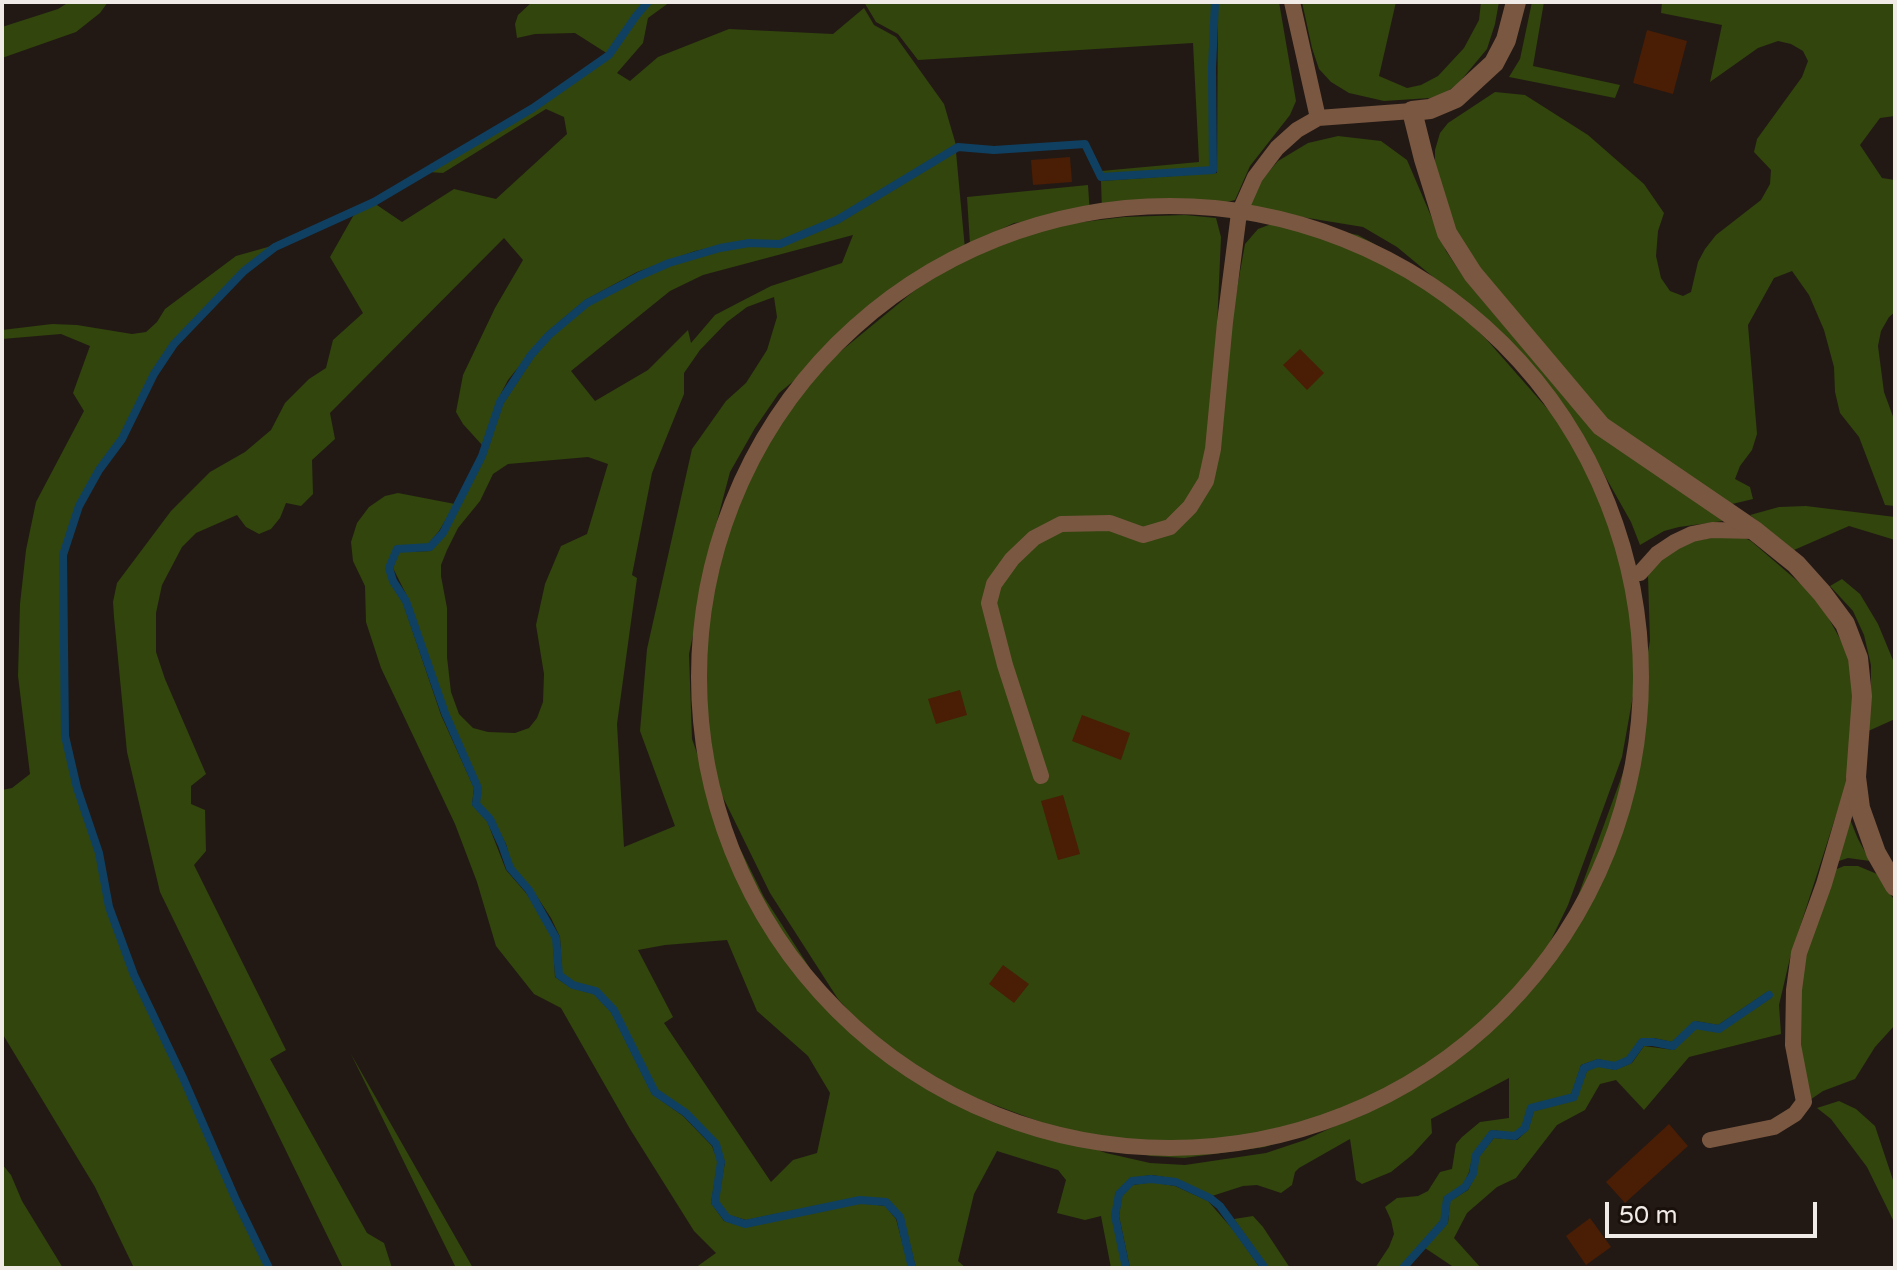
<!DOCTYPE html>
<html>
<head>
<meta charset="utf-8">
<style>
  body { margin:0 }
  #map { position:relative; width:1897px; height:1270px; overflow:hidden; background:#221914; font-family:"Varela Round",sans-serif }
  canvas { display:block }
  .frame { position:absolute; inset:0; border:4px solid #f1ebe7; pointer-events:none }
  .scale { position:absolute; left:1605px; top:1202px; width:212px; height:36px; box-sizing:border-box; border:4px solid #f1ebe7; border-top:0; padding-left:10px; font-size:24px; line-height:28px; white-space:nowrap; color:#f1ebe7; -webkit-text-stroke:6px #19100b; paint-order:stroke }
</style>
</head>
<body>
<div id="map">
<canvas width="1897" height="1270"></canvas>
<div class="frame"></div>
<div class="scale">50 m</div>
</div>
<script>
const ctx = document.querySelector('canvas').getContext('2d');
ctx.lineJoin = 'round';
function fill(path, color) { ctx.fillStyle = color; ctx.fill(path, 'evenodd'); }
const toPath = rows => new Path2D(rows.map(r => 'M' + r).join(''));
function stroke(path, color, width, dash) { ctx.strokeStyle = color; ctx.lineWidth = width; ctx.lineCap = dash ? 'butt' : 'round'; ctx.setLineDash(dash || []); ctx.stroke(path); }
fill(toPath([
  [69,2,108,2,100,13,76,32,2,58,2,27,58,9],
  [532,2,646,2,634,14,608,54,575,33,535,34,517,38,515,24,518,15],
  [650,2,670,2,648,18,643,43,617,73,630,81,658,57,729,29,833,34,864,8,874,25,896,37,944,104,956,145,836,217,779,241,748,240,695,251,637,272,585,300,547,332,508,380,497,401,482,445,463,424,456,412,463,375,495,308,523,260,504,238,330,413,335,439,312,460,313,494,301,506,286,503,280,518,271,529,259,534,246,527,237,515,196,533,182,547,162,585,156,613,156,652,165,679,206,774,191,786,191,804,205,810,206,851,194,865,286,1050,270,1059,367,1233,384,1243,392,1268,343,1268,160,892,127,752,114,617,113,602,117,583,171,511,210,472,245,452,271,430,285,403,309,379,326,368,333,340,363,313,330,257,356,211,374,203,402,222,454,189,496,199,567,134,564,117,546,109,443,173,429,172,533,109,542,100,611,57,637,16],
  [864,2,1213,2,1209,69,1211,169,1102,174,1101,171,1199,162,1193,43,918,60,898,34,876,22],
  [1218,2,1279,2,1296,101,1290,115,1250,166,1235,200,1219,204,1102,212,1101,181,1217,173],
  [1302,2,1396,2,1379,76,1407,88,1421,85,1438,76,1464,48,1479,20,1481,2,1499,2,1495,24,1487,49,1457,85,1443,94,1430,98,1384,101,1349,93,1331,82,1319,69,1312,48],
  [1532,2,1544,2,1533,66,1620,85,1615,98,1509,77,1520,59],
  [1662,2,1895,2,1895,116,1880,118,1860,145,1882,178,1895,180,1895,312,1889,317,1881,331,1878,346,1884,392,1895,422,1895,506,1885,505,1859,437,1840,413,1835,392,1834,367,1824,330,1809,295,1792,271,1774,278,1748,325,1757,434,1752,450,1740,466,1735,479,1750,487,1753,499,1728,505,1607,422,1478,271,1453,227,1435,166,1435,150,1440,133,1448,123,1495,92,1525,95,1588,135,1644,184,1664,213,1658,231,1656,256,1661,278,1670,291,1683,296,1691,292,1698,262,1705,249,1716,235,1761,200,1770,184,1771,170,1754,152,1757,139,1802,77,1808,61,1803,51,1791,44,1778,41,1758,48,1710,82,1722,25,1661,13],
  [1338,136,1381,141,1407,160,1446,251,1467,282,1568,402,1723,521,1679,527,1664,531,1640,545,1631,522,1592,453,1491,333,1438,281,1397,247,1363,227,1247,208,1259,183,1278,161,1308,143],
  [956,152,965,249,910,285,779,393,755,428,730,472,716,525,689,654,692,739,708,784,764,897,833,1004,895,1068,935,1091,1106,1153,1150,1163,1185,1165,1266,1153,1305,1140,1376,1107,1446,1067,1503,1013,1531,983,1554,947,1574,907,1628,759,1650,641,1648,576,1655,563,1688,542,1717,537,1741,536,1751,541,1809,591,1824,610,1849,655,1855,699,1848,778,1790,958,1779,1005,1781,1034,1689,1057,1644,1110,1616,1080,1600,1084,1585,1110,1557,1125,1516,1178,1497,1187,1467,1213,1454,1238,1481,1268,1455,1268,1425,1248,1448,1223,1450,1201,1468,1190,1476,1175,1479,1157,1494,1138,1517,1140,1528,1130,1534,1111,1576,1100,1587,1071,1598,1066,1615,1070,1632,1063,1644,1046,1674,1050,1696,1028,1719,1032,1771,998,1772,993,1767,992,1718,1025,1695,1021,1672,1042,1654,1038,1641,1039,1627,1057,1614,1063,1598,1059,1581,1065,1571,1095,1529,1106,1522,1126,1515,1133,1491,1130,1473,1154,1469,1172,1463,1185,1444,1197,1441,1220,1399,1268,1375,1268,1389,1247,1394,1234,1391,1220,1385,1207,1397,1198,1418,1196,1428,1191,1440,1172,1452,1169,1456,1144,1462,1137,1480,1122,1509,1118,1509,1078,1431,1119,1432,1133,1412,1155,1391,1172,1362,1184,1356,1180,1350,1139,1299,1168,1295,1172,1292,1185,1281,1193,1257,1185,1243,1186,1212,1196,1177,1179,1152,1175,1130,1178,1116,1192,1112,1216,1123,1268,1111,1268,1101,1216,1085,1220,1057,1213,1066,1180,1058,1170,997,1151,974,1194,958,1261,966,1268,916,1268,903,1216,888,1199,860,1197,746,1220,729,1215,718,1201,725,1162,718,1143,688,1111,657,1089,616,1008,597,988,574,982,562,973,560,937,551,918,532,889,512,866,506,844,492,818,479,803,481,787,448,713,409,600,393,568,399,552,431,551,445,535,485,458,503,404,534,357,551,337,589,305,640,279,670,266,721,251,749,246,781,247,839,223],
  [853,235,842,263,771,286,738,303,715,315,691,343,688,330,648,370,595,401,571,371,670,291,703,275],
  [774,297,777,317,767,350,746,383,726,401,692,449,647,649,640,731,675,826,624,847,617,724,637,578,632,575,652,473,684,394,684,373,700,350,727,322,747,307],
  [588,457,608,464,587,534,561,546,545,584,536,625,544,674,543,702,537,718,529,728,515,733,488,732,473,728,459,714,451,692,447,657,447,608,441,576,441,565,447,550,458,528,480,501,493,474,508,464],
  [727,940,757,1011,808,1056,830,1093,817,1153,793,1160,771,1182,664,1023,673,1017,638,950,665,945],
  [1088,185,1090,215,1014,223,970,244,967,197],
  [1185,215,1216,218,1221,237,1215,373,1208,448,1201,479,1186,503,1166,522,1143,529,1111,517,1084,516,1060,519,1031,533,1007,555,989,581,983,604,999,666,1035,777,1047,773,1011,663,995,604,1000,587,1017,563,1038,544,1063,531,1109,529,1143,542,1173,533,1196,511,1212,484,1220,450,1231,322,1245,244,1258,229,1274,223,1313,226,1358,235,1391,253,1435,288,1487,340,1552,414,1591,467,1613,506,1631,550,1641,593,1643,640,1622,757,1568,905,1549,944,1526,979,1499,1009,1443,1062,1373,1101,1303,1134,1265,1147,1184,1158,1151,1156,1108,1147,938,1084,900,1062,868,1032,838,999,770,893,715,781,698,738,696,655,722,527,737,475,761,432,784,398,914,291,983,246,1018,230,1124,217],
  [275,245,243,270,173,343,153,373,121,438,97,469,77,505,61,555,64,736,75,789,97,853,107,907,133,976,182,1081,234,1201,267,1268,134,1268,95,1187,2,1033,2,790,12,788,30,774,18,676,20,604,26,550,36,502,84,411,73,393,90,346,61,334,2,339,2,330,52,324,77,325,132,334,146,332,157,322,165,309,236,256],
  [398,493,455,504,439,531,428,544,395,546,386,569,390,583,403,603,441,715,474,788,472,805,487,821,506,870,526,893,545,921,553,938,555,977,571,988,594,994,611,1012,652,1094,683,1116,712,1146,718,1162,711,1203,724,1221,745,1227,861,1203,885,1206,896,1219,909,1268,695,1268,716,1253,694,1231,630,1129,561,1008,534,994,496,946,477,882,455,824,381,668,366,622,365,586,353,561,351,542,357,523,369,507,385,496],
  [1806,506,1895,517,1895,540,1849,526,1794,550,1750,515,1779,507],
  [1842,579,1860,594,1878,624,1895,665,1895,719,1866,732,1871,697,1871,665,1864,635,1853,611,1830,586],
  [1849,817,1858,839,1870,861,1848,858,1836,862],
  [1844,866,1858,866,1877,874,1895,901,1895,1025,1875,1047,1855,1079,1823,1091,1807,1102,1796,1044,1805,953,1832,871],
  [351,1054,473,1268,456,1268],
  [1839,1101,1856,1109,1875,1126,1895,1186,1895,1237,1893,1220,1867,1167,1831,1119,1817,1108],
  [2,1164,11,1175,22,1201,63,1268,2,1268],
  [1152,1182,1175,1186,1208,1201,1235,1232,1260,1268,1130,1268,1119,1216,1122,1196,1133,1185],
  [1253,1216,1263,1227,1290,1268,1269,1268,1234,1219]
]), '#31450d');
stroke(toPath([
  [269,1268,236,1200,184,1080,134,975,109,907,99,853,77,788,65,736,63,555,79,506,99,470,122,439,154,374,174,344,244,271,275,247,374,202,533,108,609,55,636,16,648,2],
  [912,1268,900,1217,886,1202,860,1200,745,1224,727,1218,715,1202,721,1162,716,1144,686,1113,655,1092,614,1010,596,991,573,985,559,975,556,938,529,890,510,868,502,845,490,819,476,804,478,788,445,713,406,601,393,581,389,568,397,549,430,547,443,533,482,456,500,402,531,355,549,335,587,303,639,276,669,263,720,248,749,243,780,244,837,220,958,147,994,150,1085,144,1101,177,1213,170,1212,68,1215,2],
  [1126,1268,1115,1216,1119,1194,1132,1181,1151,1179,1176,1182,1210,1198,1220,1206,1265,1268],
  [1403,1268,1444,1222,1447,1199,1465,1187,1473,1174,1476,1155,1492,1134,1515,1136,1525,1128,1531,1108,1574,1097,1584,1068,1598,1063,1615,1066,1629,1060,1642,1042,1653,1042,1673,1046,1695,1025,1719,1029,1769,995]
]), '#104061', 8);
fill(toPath([
  [1647,30,1687,41,1673,94,1633,83],
  [1070,157,1072,182,1033,185,1031,160],
  [1300,349,1324,373,1307,390,1283,365],
  [960,690,967,715,936,724,928,699],
  [1082,715,1130,733,1121,760,1072,741],
  [1063,795,1080,854,1058,860,1041,801],
  [1003,965,1029,984,1014,1003,989,984],
  [1669,1124,1688,1146,1625,1203,1606,1182],
  [1590,1218,1611,1247,1586,1265,1566,1236]
]), '#4a1d05');
stroke(toPath([
  [1292,2,1318,118],
  '699 677a471 471 0 1 1 942 0a471 471 0 1 1-942 0Z',
  [1640,573,1657,554,1675,542,1692,534,1712,530,1755,531],
  [1041,776,1005,665,989,603,994,584,1012,559,1034,538,1061,524,1110,523,1143,535,1170,527,1190,507,1206,481,1213,449,1225,322,1239,213,1255,177,1277,148,1297,130,1318,118,1412,111],
  [1710,1140,1774,1127,1795,1114,1804,1102,1793,1045,1794,990,1799,953,1824,884,1854,782]
]), '#7a5741', 16);
stroke(toPath([
  [1516,2,1506,40,1494,63,1456,98,1430,109,1412,111,1424,159,1447,233,1473,274,1601,426,1755,531,1796,564,1822,593,1845,624,1858,658,1862,696,1856,777,1860,808,1876,853,1895,886]
]), '#7a5741', 20);
</script>
</body>
</html>
